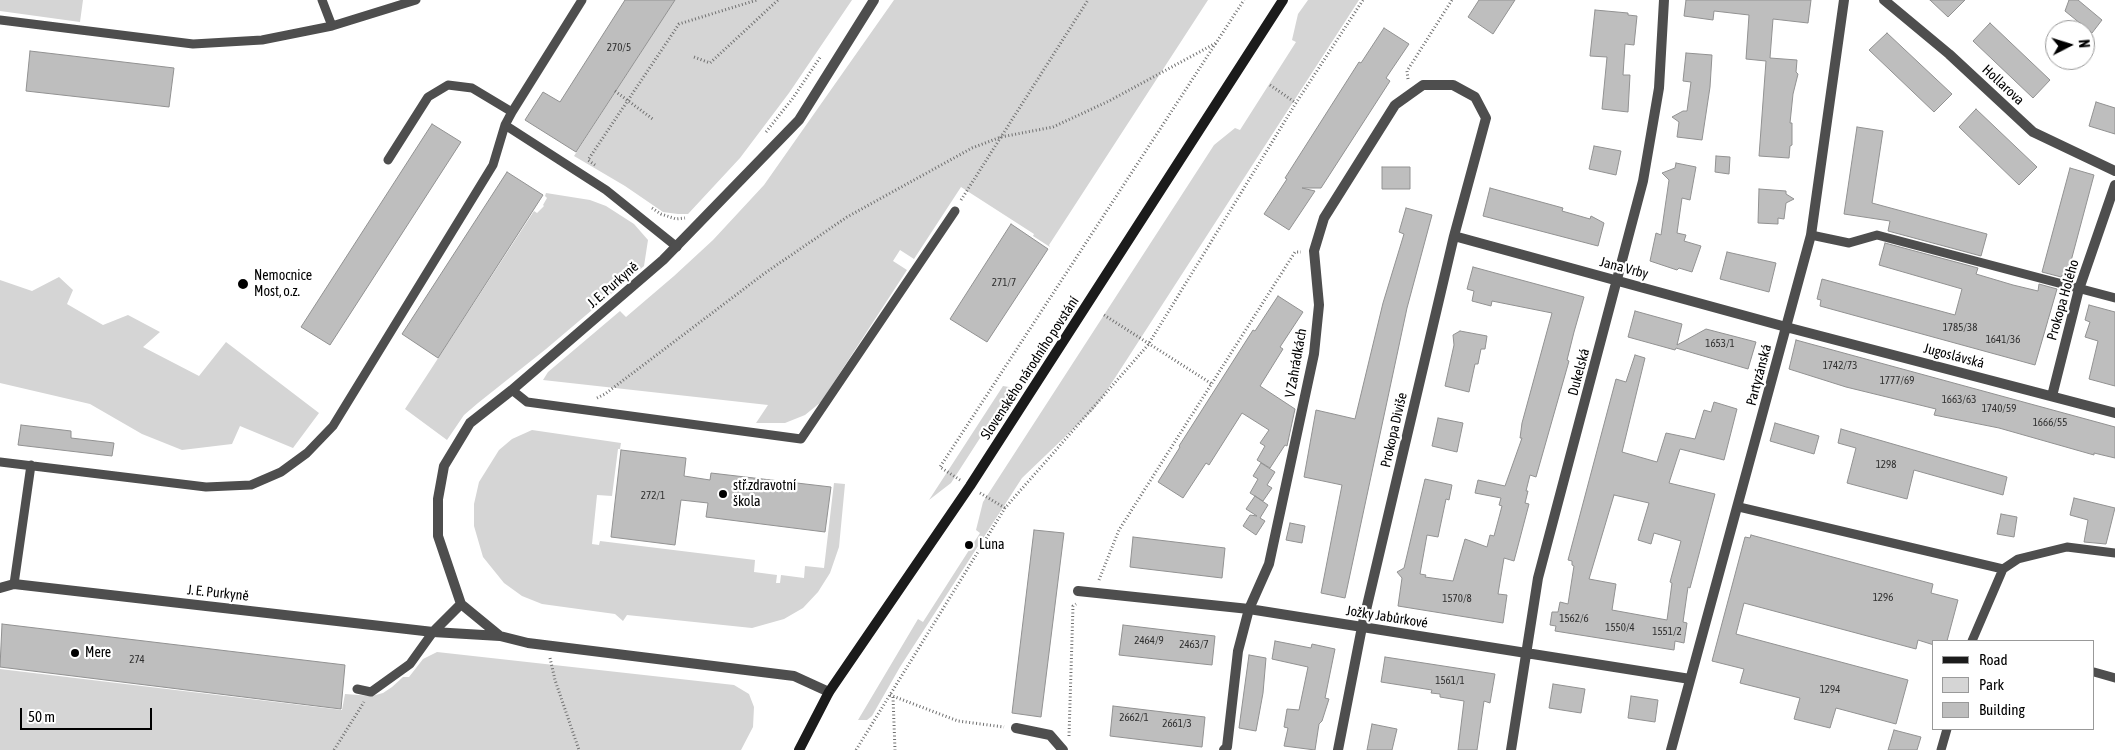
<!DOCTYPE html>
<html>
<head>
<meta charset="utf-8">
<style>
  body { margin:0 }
  #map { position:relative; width:2115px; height:750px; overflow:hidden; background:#fff; font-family:"Asap Condensed",sans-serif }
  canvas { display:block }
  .legend { position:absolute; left:1932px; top:640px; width:162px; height:90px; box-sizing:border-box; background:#fff; border:1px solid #999; margin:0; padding:6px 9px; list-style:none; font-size:15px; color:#000 }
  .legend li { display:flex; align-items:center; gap:10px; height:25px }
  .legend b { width:25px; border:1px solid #999 }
  .north { position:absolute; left:2045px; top:20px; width:50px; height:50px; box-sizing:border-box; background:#fff; border:1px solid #999; border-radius:50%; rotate:85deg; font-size:14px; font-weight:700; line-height:20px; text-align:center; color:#000 }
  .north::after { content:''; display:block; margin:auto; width:18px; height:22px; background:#000; clip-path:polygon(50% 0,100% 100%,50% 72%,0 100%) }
  .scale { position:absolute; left:20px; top:708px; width:132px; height:22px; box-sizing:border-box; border:2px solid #000; border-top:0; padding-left:6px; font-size:15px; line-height:18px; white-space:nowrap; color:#000; -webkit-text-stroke:4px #fff; paint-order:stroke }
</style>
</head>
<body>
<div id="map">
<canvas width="2115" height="750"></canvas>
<ul class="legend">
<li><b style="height:6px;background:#1b1b1b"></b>Road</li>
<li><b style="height:14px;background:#d5d5d5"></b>Park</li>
<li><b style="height:14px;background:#bebebe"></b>Building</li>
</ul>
<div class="north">N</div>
<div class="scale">50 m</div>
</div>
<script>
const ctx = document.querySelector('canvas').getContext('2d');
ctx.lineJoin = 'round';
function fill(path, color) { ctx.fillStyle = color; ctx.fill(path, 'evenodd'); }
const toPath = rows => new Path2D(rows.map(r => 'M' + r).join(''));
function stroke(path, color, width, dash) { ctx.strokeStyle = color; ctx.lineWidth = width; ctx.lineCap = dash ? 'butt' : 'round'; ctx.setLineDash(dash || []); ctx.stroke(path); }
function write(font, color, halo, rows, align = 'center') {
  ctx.font = font + ' "Asap Condensed",sans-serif'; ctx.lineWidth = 4.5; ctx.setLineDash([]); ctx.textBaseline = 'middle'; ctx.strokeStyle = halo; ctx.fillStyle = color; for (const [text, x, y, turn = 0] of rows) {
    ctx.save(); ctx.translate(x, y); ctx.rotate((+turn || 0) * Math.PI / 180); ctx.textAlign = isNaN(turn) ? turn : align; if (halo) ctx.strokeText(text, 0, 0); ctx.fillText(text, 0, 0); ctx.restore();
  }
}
fill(toPath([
  [0,0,83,0,80,22,0,11],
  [675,0,852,0,789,93,740,158,688,214,678,214,663,212,625,186,574,156],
  [894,0,1208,0,1049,245,1050,247,1033,236,1034,234,961,187,914,259,900,250,893,261,907,270,821,402,805,415,785,423,756,423,768,405,543,380,548,372,620,311,626,317,674,276,713,240,764,185],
  [1308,0,1359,0,1102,398,1093,410,1022,478,900,667,872,716,867,720,858,720,918,619,923,622,980,533,976,530,983,502,1214,145,1235,128,1240,130,1296,42,1292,40,1298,14],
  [546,193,590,200,606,206,634,224,648,240,644,266,546,349,478,403,464,415,447,440,405,409,534,211,537,213,544,206,543,205,547,198,545,196],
  [59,277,73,290,67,304,103,325,128,315,160,332,143,347,199,376,226,342,319,413,293,448,240,426,232,444,182,450,142,434,90,404,0,383,0,280,32,291],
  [1003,386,1009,387,1011,390,951,483,929,500],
  [532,430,621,443,620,449,618,449,612,496,597,495,592,544,599,545,600,541,755,560,754,572,777,575,776,583,780,583,781,575,804,578,805,566,824,568,834,483,845,484,839,547,830,573,818,592,803,608,784,619,752,628,627,615,623,621,615,614,542,604,522,596,504,583,483,557,474,526,474,504,479,482,499,450,512,439],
  [437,652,734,685,749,694,754,707,753,727,741,750,0,750,0,669,342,710,345,694,372,696,383,693,392,687,403,677,409,677,423,659]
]), '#d5d5d5');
const building = toPath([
  [625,0,675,0,576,152,525,120,543,92,560,102,625,0],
  [1479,0,1515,0,1493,34,1468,17,1479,0],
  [1686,0,1811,0,1808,23,1773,19,1770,58,1797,60,1796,72,1798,74,1793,94,1790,123,1792,123,1792,145,1790,146,1789,158,1759,156,1766,61,1746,59,1749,15,1714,11,1713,20,1684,16,1686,0],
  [1930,0,1965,0,1948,17,1930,0],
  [2069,0,2078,0,2102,20,2092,33,2065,11,2069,0],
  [1595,10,1628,13,1628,15,1637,16,1634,45,1625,44,1623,75,1630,75,1628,112,1602,109,1607,57,1590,56,1595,10],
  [1990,23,2050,80,2033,98,1973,41,1990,23],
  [1384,28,1409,44,1386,78,1390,81,1321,188,1302,188,1315,191,1289,230,1264,214,1287,179,1285,178,1359,62,1361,63,1384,28],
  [1887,33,1952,94,1934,112,1869,50,1887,33],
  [30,51,174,68,169,107,26,91,30,51],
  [1686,53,1712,55,1710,87,1702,140,1677,137,1679,122,1672,117,1683,111,1687,111,1691,82,1683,81,1686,53],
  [2096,102,2115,108,2115,134,2089,126,2096,102],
  [1976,109,2037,167,2019,185,1959,127,1976,109],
  [432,124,461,142,330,345,301,327,432,124],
  [1857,127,1883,131,1872,203,1987,234,1981,256,1888,231,1890,221,1844,214,1857,127],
  [1594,146,1621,151,1616,175,1589,169,1594,146],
  [1716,156,1730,157,1729,174,1715,172,1716,156],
  [1676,163,1696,167,1690,200,1682,198,1677,233,1686,235,1684,241,1701,246,1692,272,1679,268,1677,270,1650,261,1656,233,1661,235,1669,180,1662,173,1675,168,1676,163],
  [1382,167,1410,167,1410,189,1382,189,1382,167],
  [2070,168,2094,175,2067,276,2062,275,2061,277,2042,272,2070,168],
  [507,172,543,195,438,358,402,334,507,172],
  [1490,188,1563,208,1562,211,1590,219,1591,216,1604,223,1598,246,1483,216,1490,188],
  [1759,189,1786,191,1786,194,1794,199,1786,203,1784,219,1778,218,1778,224,1758,223,1759,189],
  [1406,208,1432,215,1407,308,1345,598,1321,593,1342,485,1304,477,1316,410,1355,419,1383,303,1404,234,1399,232,1406,208],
  [1011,224,1048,249,987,342,950,319,1011,224],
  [1885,243,1978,268,1976,274,2013,285,2038,291,2039,284,2057,289,2035,365,1820,306,1821,300,1817,299,1822,279,1955,315,1962,289,1879,265,1885,243],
  [1727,252,1776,263,1769,292,1720,279,1727,252],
  [1473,267,1584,297,1574,332,1567,360,1569,361,1536,477,1530,475,1526,491,1528,491,1525,503,1529,504,1514,561,1504,558,1498,594,1507,595,1503,623,1398,606,1402,578,1397,572,1404,568,1425,479,1452,485,1449,500,1446,499,1438,537,1427,535,1420,574,1426,575,1425,577,1453,581,1465,539,1487,547,1490,535,1494,536,1502,506,1499,505,1501,498,1475,493,1478,480,1505,486,1522,438,1520,438,1522,423,1552,313,1492,301,1491,306,1472,301,1474,291,1467,289,1473,267],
  [1278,296,1303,312,1280,347,1283,349,1260,386,1295,409,1287,446,1285,445,1270,468,1257,460,1265,446,1260,443,1269,430,1242,413,1209,465,1206,463,1183,498,1158,482,1180,447,1179,446,1253,330,1255,331,1278,296],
  [2089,305,2115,312,2115,386,2089,379,2098,341,2085,337,2090,322,2085,320,2089,305],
  [1635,311,1682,324,1677,345,1706,329,1756,342,1748,369,1676,348,1675,350,1628,337,1635,311],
  [1460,331,1487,336,1485,349,1481,349,1478,364,1475,364,1469,392,1445,386,1454,345,1453,335,1460,331],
  [1796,340,2115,427,2115,458,2094,453,2094,455,1999,428,1934,415,1936,409,1846,387,1789,369,1796,340],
  [1635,355,1645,358,1622,452,1657,462,1666,433,1695,439,1704,410,1711,412,1714,402,1737,409,1724,460,1680,449,1669,483,1715,494,1690,588,1688,587,1683,622,1687,623,1684,643,1675,641,1674,650,1555,631,1556,626,1550,625,1552,612,1558,612,1560,602,1568,604,1574,566,1572,565,1572,561,1568,560,1616,379,1626,382,1635,355],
  [1614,495,1649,503,1638,540,1651,544,1654,533,1681,541,1670,582,1672,583,1667,620,1612,610,1616,584,1589,579,1614,495],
  [1438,418,1463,423,1457,452,1432,446,1438,418],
  [1775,423,1819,436,1814,454,1770,441,1775,423],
  [21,425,71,431,71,438,114,443,112,456,18,445,21,425],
  [1841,429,2007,477,2003,495,1914,470,1907,499,1847,483,1856,448,1838,443,1841,429],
  [621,450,686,458,684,476,710,480,711,473,831,487,825,532,706,517,708,503,681,500,675,545,611,537,621,450],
  [1261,463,1275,472,1267,485,1272,488,1263,501,1250,493,1258,479,1253,476,1261,463],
  [1255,496,1268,505,1260,518,1265,521,1256,535,1243,526,1250,515,1257,516,1246,509,1255,496],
  [2074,498,2115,508,2106,544,2084,542,2088,520,2070,515,2074,498],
  [2001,514,2017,517,2014,537,1997,534,2001,514],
  [1290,523,1305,526,1302,543,1286,540,1290,523],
  [1034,530,1064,533,1041,717,1012,713,1034,530],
  [1751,535,1933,584,1931,593,1958,600,1947,641,1934,641,1934,645,1918,640,1916,649,1744,603,1736,634,1908,680,1896,724,1836,708,1830,728,1794,719,1800,698,1740,683,1744,669,1712,661,1745,537,1750,538,1751,535],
  [1133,537,1225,548,1222,578,1130,567,1133,537],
  [2,624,345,665,341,709,0,667,2,624],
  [1123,625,1215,636,1212,665,1119,655,1123,625],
  [1275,641,1311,648,1312,644,1335,649,1325,698,1329,699,1322,721,1319,724,1315,750,1284,746,1288,728,1284,727,1287,709,1299,710,1308,667,1272,659,1275,641],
  [1249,655,1266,658,1263,693,1256,731,1239,728,1249,655],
  [1385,657,1495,674,1490,703,1484,701,1477,750,1458,750,1464,701,1440,697,1440,694,1431,693,1432,690,1381,682,1385,657],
  [1553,684,1585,689,1581,713,1549,708,1553,684],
  [1631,696,1658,700,1655,722,1628,718,1631,696],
  [1113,706,1205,717,1202,747,1110,736,1113,706],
  [1372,724,1397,729,1392,750,1367,750,1372,724],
  [1894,730,1921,737,1917,750,1888,750,1894,730]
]);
fill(building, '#bebebe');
stroke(building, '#929292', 1);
stroke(toPath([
  [694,57,710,63,778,0],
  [1408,79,1407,71,1452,0],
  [1270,85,1296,103],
  [615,91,654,120],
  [766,132,793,98,821,56],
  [595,165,588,160,679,24,757,0],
  [961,200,1088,0],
  [652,208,661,214,676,219,685,218],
  [1104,315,1212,384],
  [597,398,605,394,765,273,847,217,972,148,1001,137,1053,127,1109,101,1216,43],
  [960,480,940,467,1244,0],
  [980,493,1005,508],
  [1099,580,1119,530,1295,252,1301,252],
  [550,658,555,680,579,750],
  [890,695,958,721,1004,727],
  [893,697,895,750],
  [1069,736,1073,606,1076,604],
  [334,750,364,702],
  [856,750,1005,508,1148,345,1296,103,1363,0]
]), '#707070', 3, [1, 2.5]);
stroke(toPath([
  [322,0,332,26],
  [0,20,193,44,262,40,332,26,416,0],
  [505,125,606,190,677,247],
  [388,160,428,97,448,85,472,88,512,112],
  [1811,235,1849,243,1877,235,2115,298],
  [512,390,527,402,801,439,955,211],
  [0,462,206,487,251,485,281,472,307,453,333,426,493,165,505,125,512,112,582,0],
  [1739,507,2003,569],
  [14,584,31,465],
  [1972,641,2003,569,2018,559,2067,547,2115,553],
  [2094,672,2115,678],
  [357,689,371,692,410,664,433,632],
  [1941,750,1947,729]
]), '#4e4e4e', 9);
stroke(toPath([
  [1884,0,1949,54,2033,132,2115,171],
  [1454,236,1786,327,2115,413],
  [2052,396,2079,289,2115,185],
  [0,588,14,584,433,632,461,604],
  [1078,591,1249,609,1690,679],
  [433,632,500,636],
  [829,692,794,676,528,643,500,636,461,604,438,536,438,499,444,466,470,423,512,390,663,260,799,120,874,0],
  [1016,728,1050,735,1063,750],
  [1224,750,1227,747,1238,651,1249,609,1269,564,1314,354,1319,305,1314,251,1324,218,1395,105,1423,85,1453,85,1475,97,1486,118,1454,236,1362,627,1338,750],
  [1511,750,1538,578,1643,181,1659,88,1664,0],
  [1671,750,1811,235,1844,0]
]), '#4e4e4e', 10);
stroke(toPath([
  [799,750,829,692,970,486,1283,0]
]), '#1b1b1b', 10);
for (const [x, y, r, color] of [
  [243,284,6,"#000"],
  [723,494,5,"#000"],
  [969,545,5,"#000"],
  [75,653,5,"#000"]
]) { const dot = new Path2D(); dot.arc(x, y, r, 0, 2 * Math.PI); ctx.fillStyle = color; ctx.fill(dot); stroke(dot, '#fff', 2); }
write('11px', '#303030', null, [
  ["270/5",619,48],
  ["271/7",1004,283],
  ["1785/38",1960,328],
  ["1641/36",2003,340],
  ["1653/1",1720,344],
  ["1742/73",1840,366],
  ["1777/69",1897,381],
  ["1663/63",1959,400],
  ["1740/59",1999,409],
  ["1666/55",2050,423],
  ["1298",1886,465],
  ["272/1",653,496],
  ["1296",1883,598],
  ["1570/8",1457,599],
  ["1562/6",1574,619],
  ["1550/4",1620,628],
  ["1551/2",1667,632],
  ["2464/9",1149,641],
  ["2463/7",1194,645],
  ["274",137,660],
  ["1561/1",1450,681],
  ["1294",1830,690],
  ["2662/1",1134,718],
  ["2661/3",1177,724]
]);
write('14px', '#000', '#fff', [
  ["Hollarova",2003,85,43],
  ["Jana Vrby",1624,268,15],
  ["J. E. Purkyně",613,285,-41],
  ["Prokopa Holého",2063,300,-74],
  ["Jugoslávská",1954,356,15],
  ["V Zahrádkách",1296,363,-80],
  ["Slovenského národního povstání",1030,368,-57],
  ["Dukelská",1579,372,-75],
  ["Partyzánská",1759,375,-75],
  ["Prokopa Diviše",1394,430,-77],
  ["J. E. Purkyně",218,593,6],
  ["Jožky Jabůrkové",1387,617,9]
]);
write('14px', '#000', '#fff', [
  ["Nemocnice",254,276],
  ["Most, o.z.",254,292],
  ["stř.zdravotní",733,486],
  ["škola",733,502],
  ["Luna",979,545],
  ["Mere",85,653]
], 'left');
</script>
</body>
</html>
